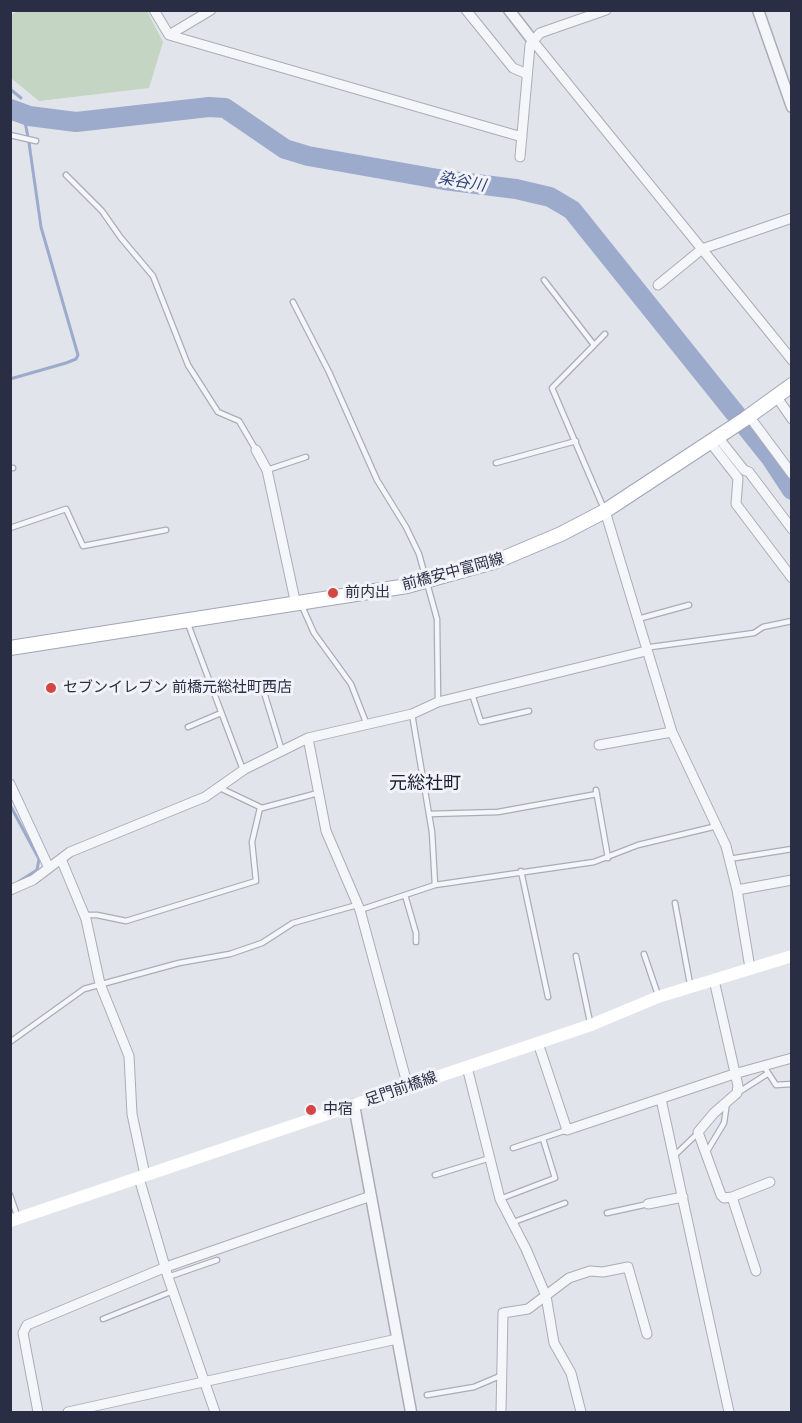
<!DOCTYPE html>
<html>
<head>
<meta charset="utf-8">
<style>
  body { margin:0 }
  #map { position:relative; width:802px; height:1423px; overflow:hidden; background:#e2e4eb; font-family:Montserrat,sans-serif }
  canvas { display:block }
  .frame { position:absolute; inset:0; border:12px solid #292e44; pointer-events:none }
</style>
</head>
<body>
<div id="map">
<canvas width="802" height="1423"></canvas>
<div class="frame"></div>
</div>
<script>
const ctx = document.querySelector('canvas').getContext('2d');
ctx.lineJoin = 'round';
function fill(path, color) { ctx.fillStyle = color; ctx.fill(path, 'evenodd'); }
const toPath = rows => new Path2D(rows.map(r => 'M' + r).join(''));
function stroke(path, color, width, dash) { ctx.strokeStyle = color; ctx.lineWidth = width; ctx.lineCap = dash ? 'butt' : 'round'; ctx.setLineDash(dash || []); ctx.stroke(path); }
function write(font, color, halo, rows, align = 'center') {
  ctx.font = font + ' Montserrat,"Noto Sans JP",sans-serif'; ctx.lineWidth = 6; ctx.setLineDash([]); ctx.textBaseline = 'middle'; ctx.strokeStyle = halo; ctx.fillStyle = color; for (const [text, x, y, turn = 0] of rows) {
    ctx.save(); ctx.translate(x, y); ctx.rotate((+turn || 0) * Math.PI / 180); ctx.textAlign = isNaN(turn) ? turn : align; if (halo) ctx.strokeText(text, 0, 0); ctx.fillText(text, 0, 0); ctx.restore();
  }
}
fill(toPath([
  [18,11,147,11,163,42,149,88,39,101,11,78,11,15]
]), '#c4d5c3');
stroke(toPath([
  [10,89,21,98],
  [22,107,28,137],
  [10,379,66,363,76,359,78,355,41,227,29,143],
  [10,805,39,859,37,870,18,882]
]), '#9cabcc', 3);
stroke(toPath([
  [10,109,29,116,76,122,209,107,225,108,285,149,308,156,444,180,516,189,550,197,572,210,771,458,792,490]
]), '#9cabcc', 20);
const service = toPath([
  [10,135,36,141],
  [66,175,102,211,121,238,153,276,188,365,218,412,239,421,256,450],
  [544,280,594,345],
  [293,302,329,372,377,480,406,527,419,554,437,619,438,701],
  [496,463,576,441],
  [10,468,13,468],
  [267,470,306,457],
  [604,509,552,388,605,334],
  [10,528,66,509,83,546,166,530],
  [301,604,314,633,351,684,367,725],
  [638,619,689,605],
  [188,624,243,770],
  [646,650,651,647,754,633,763,627,792,621],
  [263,689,282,751],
  [472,694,481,722,529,711],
  [412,714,432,832,435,885],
  [188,727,221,713],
  [220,788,262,808,318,793],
  [596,790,608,858],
  [430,814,498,812,597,794],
  [729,859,792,849],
  [521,871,548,997],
  [405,895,416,933,416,942],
  [675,903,690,984],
  [360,910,435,885,594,862,638,845,717,826],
  [84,915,97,915,126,921,256,881,252,842,260,808],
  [644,954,658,995],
  [576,956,590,1022],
  [10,1042,84,989,179,963,230,954,262,943,293,923,357,905],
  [765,1068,776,1085,792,1084],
  [739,1092,767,1074],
  [513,1148,567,1130],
  [706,1153,724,1123,727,1102],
  [674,1156,698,1133],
  [435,1175,490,1158],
  [10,1195,18,1218],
  [500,1199,555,1178,543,1139],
  [607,1213,648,1204],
  [511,1223,565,1203],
  [168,1277,217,1260],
  [103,1319,173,1291],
  [427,1395,474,1387,500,1376]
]);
const minor = toPath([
  [154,10,169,35,522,137],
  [466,10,513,68,527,74],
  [169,35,211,10],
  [533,41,792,360],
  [520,157,530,45,540,33,606,10],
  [658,285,702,249,792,218],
  [776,396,792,419],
  [749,416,792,474],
  [717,436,744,470,749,472,792,529],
  [710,442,738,478,736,504,792,578],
  [256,450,267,470,296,605],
  [605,511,672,732,726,846,737,890,750,968],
  [308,738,326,831,360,910,408,1087],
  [599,745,672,732],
  [10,784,49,868],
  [61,859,86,919,100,984,129,1056,132,1114,145,1175],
  [10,890,33,880,70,852,205,797,245,769,308,738,412,714,438,702,646,651],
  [737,890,792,880],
  [714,980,738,1086,737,1093,714,1113,698,1132,721,1195,724,1198,732,1197,756,1271],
  [538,1043,567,1130,734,1074,792,1058],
  [467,1067,500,1199,526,1249,546,1296,554,1343,571,1373,581,1412],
  [661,1099,729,1412],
  [139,1178,168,1277,215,1412],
  [732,1197,770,1182],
  [648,1204,683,1197],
  [38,1412,23,1333,27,1325,166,1267,371,1196],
  [68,1412,397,1339],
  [501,1412,503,1313,528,1309,569,1278,590,1271,603,1272,628,1267,647,1334]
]);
const tertiary = toPath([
  [509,10,533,41],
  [758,10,792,107],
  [354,1105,411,1412]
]);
const primary = toPath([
  [10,648,407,586,497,561,561,534,605,511,745,419,792,385]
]);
stroke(service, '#aaadb9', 7);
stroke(minor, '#aaadb9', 11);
stroke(tertiary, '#aaadb9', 13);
stroke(primary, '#a1a6b7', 16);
stroke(service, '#f5f6f9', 4.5);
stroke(minor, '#f5f6f9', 9);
stroke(tertiary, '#f5f6f9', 10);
stroke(toPath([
  [10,1221,591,1025,658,997,792,956]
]), '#fff', 12);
stroke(primary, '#fff', 14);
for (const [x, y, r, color] of [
  [333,593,6,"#d44643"],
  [51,688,6,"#d44643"],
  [311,1110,6,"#d44643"]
]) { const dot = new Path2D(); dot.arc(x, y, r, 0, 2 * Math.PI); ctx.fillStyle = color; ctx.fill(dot); stroke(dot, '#f2f3f8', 2); }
write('15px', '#292e44', '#f2f3f8', [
  ["前橋安中富岡線",453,572,-15],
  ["足門前橋線",401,1089,-19]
]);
write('15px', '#292e44', '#f2f3f8', [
  ["前内出",345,593],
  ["セブンイレブン 前橋元総社町西店",63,688],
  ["中宿",323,1110]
], 'left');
write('italic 16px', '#31457a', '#f2f3f8', [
  ["染谷川",462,182,10]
]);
write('18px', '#1b1f35', '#f2f3f8', [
  ["元総社町",425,784]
]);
</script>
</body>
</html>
